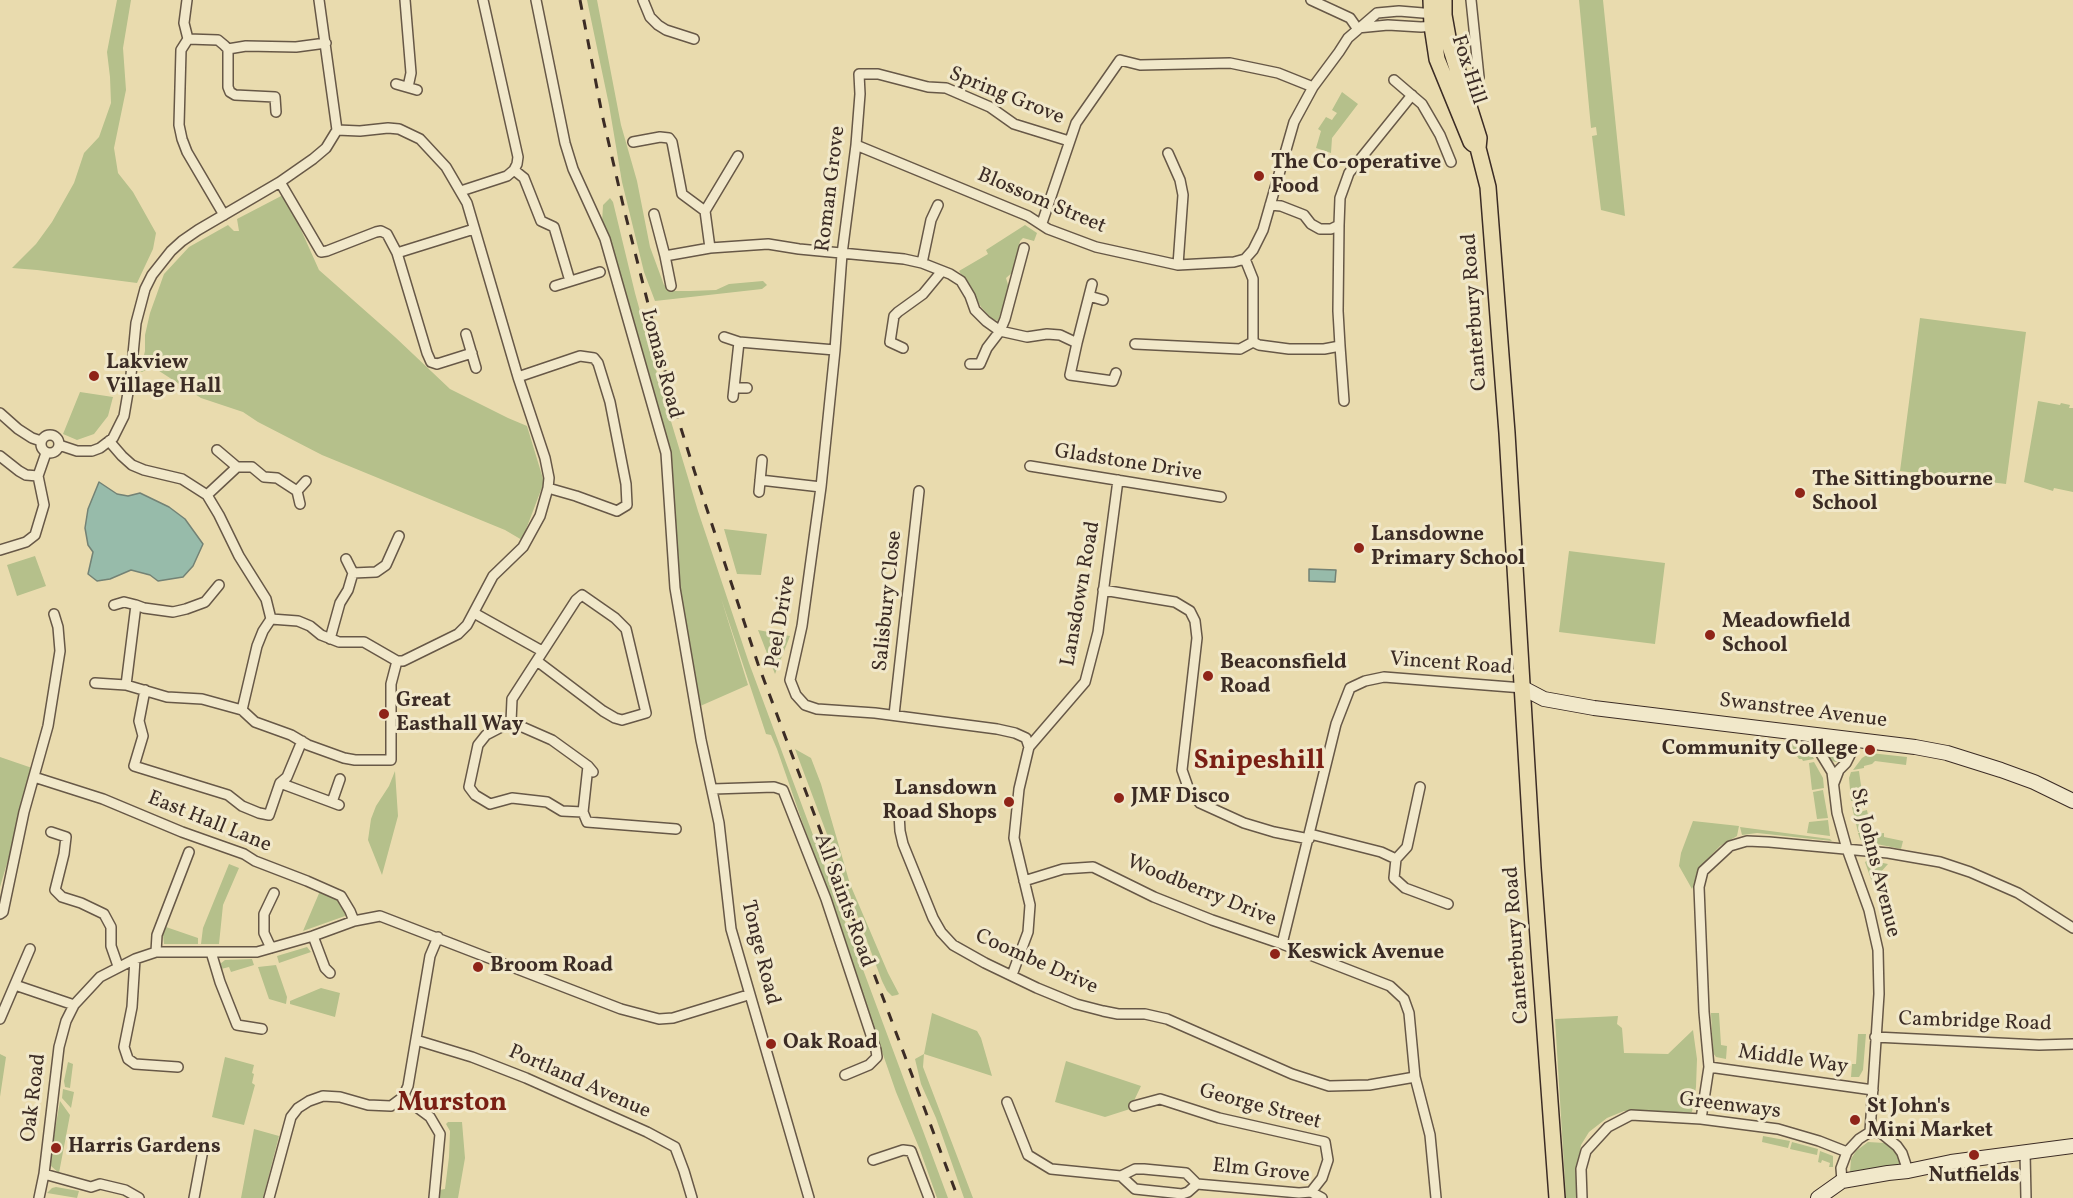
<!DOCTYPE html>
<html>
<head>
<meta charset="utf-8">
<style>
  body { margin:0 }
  canvas { display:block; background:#e9dbae }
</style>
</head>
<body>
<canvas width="2073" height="1198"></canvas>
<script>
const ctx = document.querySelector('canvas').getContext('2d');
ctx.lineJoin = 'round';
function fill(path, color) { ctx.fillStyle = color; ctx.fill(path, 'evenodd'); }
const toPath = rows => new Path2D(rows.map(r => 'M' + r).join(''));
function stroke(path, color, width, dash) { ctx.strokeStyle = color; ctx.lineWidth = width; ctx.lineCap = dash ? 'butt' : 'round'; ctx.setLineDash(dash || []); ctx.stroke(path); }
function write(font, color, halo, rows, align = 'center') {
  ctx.font = font + ' Vollkorn,serif'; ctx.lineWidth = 6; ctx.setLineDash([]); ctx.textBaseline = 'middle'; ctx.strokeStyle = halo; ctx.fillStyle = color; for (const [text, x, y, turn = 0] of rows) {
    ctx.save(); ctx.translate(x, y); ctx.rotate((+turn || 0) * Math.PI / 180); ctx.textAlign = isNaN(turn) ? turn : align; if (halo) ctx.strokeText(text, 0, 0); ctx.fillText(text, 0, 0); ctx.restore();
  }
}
fill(toPath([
  [117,0,131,0,123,48,126,90,114,148,118,173,133,192,156,233,153,249,137,283,37,270,12,268,36,244,52,222,74,183,84,153,99,137,111,103,110,77,107,52],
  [587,0,597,0,621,125,637,181,650,247,664,285,675,291,690,291,716,290,729,284,763,281,767,285,762,289,655,301,644,272,622,182,609,105],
  [1579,0,1603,0,1625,216,1601,210,1592,136,1597,135,1596,127,1591,128],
  [1342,92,1358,104,1332,138,1331,153,1316,148,1321,131,1318,129,1326,117,1332,120,1334,117,1337,113,1332,110],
  [285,194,319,270,395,337,450,389,508,418,527,426,544,482,522,540,505,530,322,455,258,422,243,412,201,398,156,369,148,369,142,372,140,371,145,351,145,335,150,313,164,274,189,247,228,225,234,231,239,231,237,219],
  [610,198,613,202,635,293,664,398,698,511,749,663,948,1198,937,1198,920,1150,896,1092,777,749,771,735,766,734,721,598,748,685,698,707,675,572,671,452,602,223,603,205],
  [1025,225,1037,233,1034,241,1023,238,1020,241,1014,271,1006,278,1009,288,998,321,992,319,981,307,973,292,959,271,988,254,986,250],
  [1920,318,2026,332,2006,484,1900,471],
  [80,392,113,397,108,416,94,434,77,440,63,434],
  [2038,401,2060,405,2061,403,2070,405,2069,408,2073,408,2073,492,2054,488,2053,491,2024,482],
  [724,529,767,534,761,575,737,574],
  [1569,551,1665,563,1655,644,1559,632],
  [35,556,46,586,17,596,7,565],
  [758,630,790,636,775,674],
  '1826 752a10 10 0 1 1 20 0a10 10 0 1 1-20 0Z',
  [1789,743,1806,745,1814,759,1803,761,1802,759,1799,759,1797,756,1788,755],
  [795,749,811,758,821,784,850,884,888,973,899,994,897,995,892,996,887,991,882,981],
  [1870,753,1907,757,1906,765,1875,761,1872,764,1864,766,1864,768,1853,770,1862,758],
  [0,757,35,769,0,887],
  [1814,762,1823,778,1824,788,1812,790,1809,763],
  [395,771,398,816,382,875,368,840,371,819,376,806,389,786],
  [1859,771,1863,800,1851,801,1849,778,1851,772],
  [1823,790,1828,818,1817,819,1813,792],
  [1858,806,1859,812,1867,810,1871,829,1858,832,1852,807],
  [1828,820,1830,836,1807,833,1809,822],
  [1693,821,1739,826,1737,836,1720,846,1701,866,1692,889,1679,866,1681,853],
  [1740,827,1830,839,1832,841,1757,833,1742,835],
  [1875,830,1876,834,1884,833,1884,837,1903,841,1901,849,1862,841,1860,839,1858,833],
  [1868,860,1888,864,1872,882,1865,862],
  [229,864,239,868,223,905,219,944,201,944,203,928],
  [320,891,340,900,347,913,345,916,303,931],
  [1885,896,1891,917,1883,919,1877,898],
  [166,927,198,938,198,944,164,944,163,935],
  [307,947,311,952,279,963,277,956],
  [252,959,254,965,231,972,229,967,221,969,220,964,225,960],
  [276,965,287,997,286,1004,269,999,258,967],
  [321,988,340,993,335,1017,290,1004,290,1001],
  [932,1013,977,1031,981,1038,992,1076,924,1054,923,1067,973,1198,964,1198,936,1118,921,1084,915,1059,924,1054],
  [1711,1013,1719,1013,1721,1045,1727,1046,1726,1059,1716,1057,1713,1053],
  [1618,1016,1617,1024,1622,1028,1624,1053,1668,1054,1693,1030,1697,1059,1696,1087,1692,1112,1684,1115,1624,1111,1607,1118,1589,1132,1581,1145,1577,1171,1579,1198,1566,1198,1555,1019],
  [1858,1034,1866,1034,1863,1070,1859,1077,1851,1077,1852,1064,1856,1064],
  [0,1054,6,1057,0,1097],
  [225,1057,254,1065,252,1073,254,1074,252,1083,255,1085,244,1125,212,1117],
  [1066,1061,1141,1086,1130,1109,1105,1117,1055,1102],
  [68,1062,73,1064,70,1088,65,1087,64,1081],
  [63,1089,74,1092,71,1108,62,1098],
  [60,1101,70,1115,59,1173,51,1166,50,1159],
  [448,1122,462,1122,465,1158,458,1198,438,1198,439,1190,445,1189,449,1157,450,1131,446,1124],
  [254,1129,279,1136,263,1198,241,1198],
  [1763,1136,1790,1141,1788,1148,1762,1142],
  [1792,1142,1818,1149,1817,1155,1790,1149],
  [1868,1142,1885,1143,1891,1146,1901,1159,1901,1164,1853,1174,1850,1172,1851,1159,1856,1151],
  [1820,1151,1833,1156,1833,1167,1829,1167,1830,1163,1822,1160,1821,1163,1818,1162],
  [56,1187,79,1191,77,1198,47,1193,52,1188]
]), '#b5c08b');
const water = toPath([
  [99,482,117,494,128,496,140,493,169,507,185,519,203,544,193,566,183,577,158,581,150,575,131,570,110,579,97,581,88,574,93,552,88,545,85,528,88,509,99,482],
  [1309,569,1336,570,1335,582,1309,581,1309,569]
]);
fill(water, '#97bbaa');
stroke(water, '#738275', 1.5);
const street = toPath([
  [187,0,184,23,188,39],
  [319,0,337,130],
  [405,0,411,73,408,87],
  [536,0,565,143,573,169,605,239,666,453,675,588,701,740,719,823,731,929,809,1198],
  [643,0,650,17,658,25,666,30,694,39],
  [1311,0,1350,18,1357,28],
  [1471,0,1479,77],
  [1357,28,1388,25,1421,27,1435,26],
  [188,39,181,50,179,125,182,139,187,152,224,215],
  [188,39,218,40,224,45,228,49,228,87,230,92,235,95,275,97,276,112],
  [228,49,246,46,296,47,326,43],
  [1394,80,1422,104,1440,135,1451,162],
  [396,84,417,90],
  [633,142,660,137,669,138,672,142,682,194,705,211],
  [856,145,1028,216,1048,229,1096,247,1178,265,1234,262,1245,259,1253,250,1263,230,1294,122,1313,87,1339,52,1348,38,1377,13,1399,11,1435,14],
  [1168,153,1180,180,1183,195,1178,265],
  [738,156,705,211,710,248,768,244,799,249,904,259,922,263,950,274,961,281,970,296,975,310,986,321,1000,331,1027,337,1047,334,1060,335,1077,343,1092,284],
  [514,170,524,178,541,221,554,227,570,281],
  [280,182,321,252,327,251,376,232,381,231,387,234,397,253,427,353,431,362,437,364,472,353],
  [461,191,507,176,514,170,517,164,518,157,483,0],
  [1270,205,1281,206,1304,215,1311,224,1320,229,1331,229,1339,225,1340,198,1349,173,1412,95],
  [654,214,665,256,710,248],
  [1042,223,1076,123,1120,60,1140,65,1230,63,1278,73,1313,87],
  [397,253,474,229],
  [665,256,671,286],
  [1245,259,1253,279,1253,342],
  [922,263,931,220,938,205],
  [555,286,600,272],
  [1089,296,1103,300],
  [466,334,476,368],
  [724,337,739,342,835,350],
  [1253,342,1259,345,1289,349,1324,349,1340,346,1338,311,1339,225],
  [1077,343,1070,375,1113,381,1116,373],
  [1135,344,1240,349,1253,342],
  [1340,346,1344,401],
  [903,348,890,342,894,316,898,312,923,294,942,271],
  [970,364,980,364,987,348,1000,331,1005,319,1024,248],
  [518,377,580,356,594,358,598,363,610,402,626,484,627,505,617,511,576,496,548,488],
  [734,388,747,388],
  [733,397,739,342],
  [0,413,18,429,32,438,41,441],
  '41 444a9 9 0 1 1 18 0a9 9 0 1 1-18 0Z',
  [109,441,122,456,132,465,144,470,182,479,207,495,219,515,239,556,266,599,271,619],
  [59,445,77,451,92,451,100,448,113,438,124,416,131,375,136,323,145,289,152,275,171,251,182,241,198,230,280,182,313,159,326,148,337,130,360,131,388,128,399,129,420,139,446,167,467,203,518,377,545,458,549,478,548,488,540,516,523,547,493,576,467,625,458,634,403,661,397,661],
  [217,450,237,467],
  [0,456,19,471,26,475,38,476],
  [1030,466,1221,497],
  [760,480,821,487],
  [297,491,306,481],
  [759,492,762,460],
  [207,495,237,467,252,467,264,477,277,478,297,491,300,504],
  [0,550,26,542,35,535,44,505,38,476,46,453],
  [346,559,353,573],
  [1103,590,1175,602,1190,611,1195,621,1197,638,1182,770,1189,790,1194,796,1200,803,1244,823,1274,832,1309,839],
  [114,605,124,602,136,605],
  [474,613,542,651],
  [271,619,298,621,310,626,321,635,339,642,364,642,397,661],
  [330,639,340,603,348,590,353,573,376,572,386,565,399,536],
  [537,661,603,711,615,718,622,720,646,713,626,629,615,618,582,595,576,600,512,699,511,722,486,735,478,745,469,787,475,795,490,804,512,798,547,802,562,811,583,812,587,822,676,829],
  [95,683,126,685,167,697,202,699,242,710,257,646,263,631,271,619],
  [126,685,136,605,144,608,173,612,186,609,205,602,219,585],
  [145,690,139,721,143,736,134,766,228,795,242,806,259,813,269,815,280,783,287,777,302,741],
  [242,710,255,722,291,735,308,745,344,758,355,760,391,760,391,684,397,661],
  [894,715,919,491],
  [511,722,552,740,588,766,593,772],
  [1822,735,1821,754,1832,772,1837,813,1847,849,1869,910,1878,950,1879,994,1870,1132],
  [1029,747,1026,738,1015,733,997,729,875,713,817,709,805,705,796,695,790,680,802,626,821,487,835,350,842,254,856,145,860,94,859,74,878,74,928,87,946,88,990,107,1014,124,1069,141],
  [34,777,103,799,182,832,244,854,255,861,307,881,341,896,350,911,354,921],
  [280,783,339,805],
  [1834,783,1839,770,1846,763,1858,739],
  [713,789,774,787,783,790,826,899,876,1050,877,1057,869,1065,845,1075],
  [332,802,340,779],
  [583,812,588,766],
  [899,814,900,831,903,844,933,918,941,932,953,945,985,963,1037,988,1076,1004,1103,1011,1118,1014,1145,1014,1167,1019,1292,1074,1329,1086,1369,1085,1415,1077],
  [51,832,66,837,64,854,55,890,62,897,81,903,104,914,111,927,111,946,118,966],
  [1310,834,1381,852,1396,859,1394,878,1405,888,1448,904],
  [1396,859,1407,847,1420,787],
  [1024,881,1063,869,1093,867,1154,897,1212,920,1282,944,1390,986,1404,999,1409,1013,1415,1077,1430,1135,1436,1198],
  [0,914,3,912,24,812,48,726,60,651,58,627,54,614],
  [313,936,325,968,330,973],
  [1282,944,1336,724,1350,688,1365,681,1384,677,1523,688],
  [271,948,264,933,264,914,274,893],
  [156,952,157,935,189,852],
  [211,952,220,982,237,1025,262,1029],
  [135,959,132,1007,124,1047,128,1059,135,1064,178,1067],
  [1012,975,1028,932,1030,905,1014,838,1019,789,1029,747,1085,682,1098,632,1118,480],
  [15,985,74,1005],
  [0,1019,30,949],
  [1875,1037,2039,1045,2073,1044],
  [416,1040,472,1057,526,1078,647,1132,675,1147,684,1171,692,1198],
  [1709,1067,1873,1090],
  [403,1097,430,1117,440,1134,434,1198],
  [1007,1102,1028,1155,1051,1169,1121,1176,1135,1169,1144,1169,1186,1173,1197,1184,1299,1193,1311,1192,1322,1198],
  [1134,1106,1160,1099,1219,1118,1325,1142,1328,1160,1322,1178,1311,1192],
  [1701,1119,1709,1067,1704,1012,1699,887,1703,871,1730,846,1747,841,1769,842,1888,853,1940,862,1970,872,2018,893,2073,928],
  [2025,1152,2026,1198],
  [873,1160,903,1150,911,1151,929,1198],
  [44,1174,91,1187,100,1184,125,1190,139,1198],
  [1121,1176,1135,1189,1182,1194,1188,1192,1197,1184],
  [1842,1181,1841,1168,1847,1152,1859,1139,1870,1132,1881,1133,1897,1146,1902,1153,1908,1171],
  [39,1198,44,1174,59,1047,66,1021,74,1005,100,977,135,959,156,952,257,952,313,936,354,921,380,916,621,1009,659,1019,673,1018,748,995],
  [194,1198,203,1150],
  [269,1198,291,1117,298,1108,309,1101,323,1096,340,1097,368,1105,391,1106,403,1097,408,1086,430,956,438,937],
  [1582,1198,1581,1169,1586,1151,1608,1127,1631,1115,1701,1119,1778,1129,1819,1141,1847,1152]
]);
const secondary = toPath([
  [1523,688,1544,699,1594,708,1915,747,1947,753,2001,770,2034,782,2073,801],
  [1818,1198,1842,1181,1888,1173,1908,1171,1951,1162,2073,1146]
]);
const primary = toPath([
  [1431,0,1432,26,1437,59,1471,142,1473,144],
  [1444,0,1444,15,1449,43,1479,138,1478,148,1488,187,1507,433,1533,868,1557,1198]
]);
stroke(street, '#675847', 12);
stroke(secondary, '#3c2c25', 16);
stroke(primary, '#3c2c25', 18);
stroke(street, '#f1e8ca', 9);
stroke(secondary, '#f1e8ca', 14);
stroke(primary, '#e9dbae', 15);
stroke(toPath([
  [580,0,602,114,624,209,674,406,695,473,758,664,958,1198]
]), '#3c2c25', 3, [10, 10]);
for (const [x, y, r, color] of [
  [1259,176,6,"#8f2418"],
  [94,376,6,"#8f2418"],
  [1800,493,6,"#8f2418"],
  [1359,548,6,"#8f2418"],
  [1710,635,6,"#8f2418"],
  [1208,676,6,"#8f2418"],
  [384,714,6,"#8f2418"],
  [1870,750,6,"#8f2418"],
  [1119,798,6,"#8f2418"],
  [1009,802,6,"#8f2418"],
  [1275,954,6,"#8f2418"],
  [478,967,6,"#8f2418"],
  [771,1044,6,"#8f2418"],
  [1855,1120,6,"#8f2418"],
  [56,1148,6,"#8f2418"],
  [1974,1155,6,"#8f2418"]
]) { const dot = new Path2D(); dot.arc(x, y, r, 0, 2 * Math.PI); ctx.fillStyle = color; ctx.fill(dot); stroke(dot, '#f1e8ca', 2); }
write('21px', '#3c2c25', '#f1e8ca', [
  ["Fox Hill",1467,70,72],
  ["Spring Grove",1006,97,22],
  ["Roman Grove",832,189,-83],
  ["Blossom Street",1041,202,23],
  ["Canterbury Road",1476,312,-94],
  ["Lomas Road",660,364,75],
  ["Gladstone Drive",1128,464,9],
  ["Lansdown Road",1082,594,-80],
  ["Salisbury Close",889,601,-84],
  ["Peel Drive",782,622,-80],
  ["Vincent Road",1451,665,4],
  ["Swanstree Avenue",1803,712,7],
  ["East Hall Lane",209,823,22],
  ["St. Johns Avenue",1874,863,76],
  ["Woodberry Drive",1201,892,22],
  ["All Saints Road",843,901,70],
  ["Canterbury Road",1518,945,-94],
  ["Tonge Road",759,953,76],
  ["Coombe Drive",1036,963,24],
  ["Cambridge Road",1975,1023,2],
  ["Middle Way",1793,1061,8],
  ["Portland Avenue",579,1083,24],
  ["Oak Road",35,1098,-83],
  ["Greenways",1730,1107,7],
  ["George Street",1260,1108,15],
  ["Elm Grove",1261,1172,6]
]);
write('bold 21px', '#3c2c25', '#f1e8ca', [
  ["The Co-operative",1271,164],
  ["Food",1271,188],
  ["Lakview",106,364],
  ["Village Hall",106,388],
  ["The Sittingbourne",1812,481],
  ["School",1812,505],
  ["Lansdowne",1371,536],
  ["Primary School",1371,560],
  ["Meadowfield",1722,623],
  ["School",1722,647],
  ["Beaconsfield",1220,664],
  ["Road",1220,688],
  ["Great",396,702],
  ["Easthall Way",396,726],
  ["Community College",1858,750,"right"],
  ["Lansdown",997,790,"right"],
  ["Road Shops",997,814,"right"],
  ["JMF Disco",1131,798],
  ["Keswick Avenue",1287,954],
  ["Broom Road",490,967],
  ["Oak Road",783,1044],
  ["St John's",1867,1108],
  ["Mini Market",1867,1132],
  ["Harris Gardens",68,1148],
  ["Nutfields",1974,1177,"center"]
], 'left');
write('bold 27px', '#7a1f14', '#f1e8ca', [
  ["Snipeshill",1259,763],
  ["Murston",452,1105]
]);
</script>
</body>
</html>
